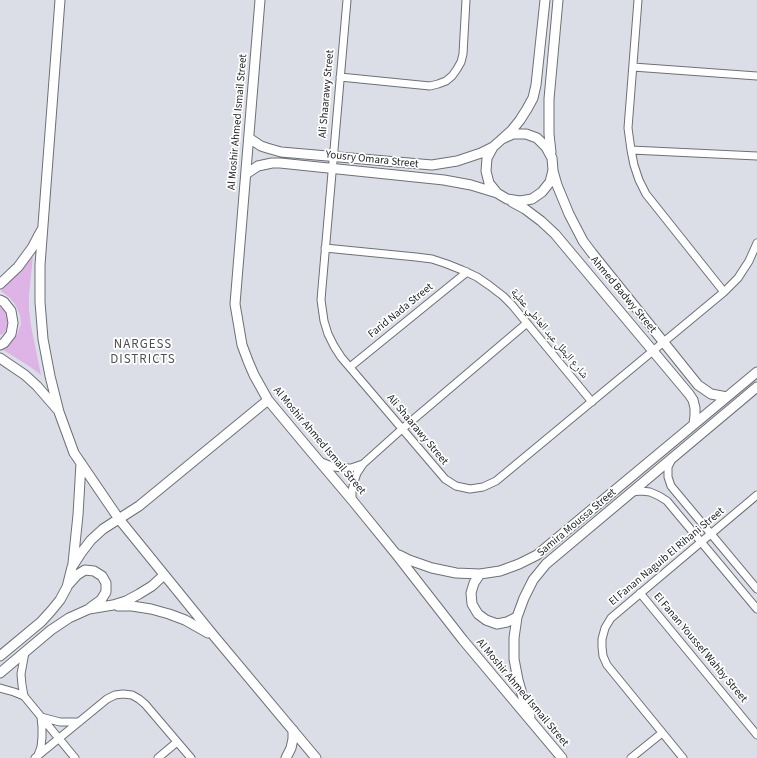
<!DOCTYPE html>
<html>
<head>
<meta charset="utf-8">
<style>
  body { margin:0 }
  canvas { display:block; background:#dbdee6 }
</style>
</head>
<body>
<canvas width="757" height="758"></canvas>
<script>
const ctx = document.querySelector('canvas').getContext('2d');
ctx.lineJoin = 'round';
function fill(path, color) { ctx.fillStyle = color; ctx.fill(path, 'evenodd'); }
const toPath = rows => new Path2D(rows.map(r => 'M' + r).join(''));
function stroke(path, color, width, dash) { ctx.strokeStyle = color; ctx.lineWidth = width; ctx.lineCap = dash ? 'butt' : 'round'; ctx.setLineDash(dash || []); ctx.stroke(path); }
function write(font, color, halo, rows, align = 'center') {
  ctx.font = font + ' "Source Sans 3","Noto Naskh Arabic",sans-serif'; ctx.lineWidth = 3.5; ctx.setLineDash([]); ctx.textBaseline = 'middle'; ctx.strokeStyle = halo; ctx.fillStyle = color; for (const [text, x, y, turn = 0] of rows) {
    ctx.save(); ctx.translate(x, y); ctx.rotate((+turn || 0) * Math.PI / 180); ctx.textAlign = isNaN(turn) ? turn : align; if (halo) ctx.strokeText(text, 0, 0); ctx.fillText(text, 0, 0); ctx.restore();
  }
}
fill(toPath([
  [33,256,29,295,29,310,31,326,41,375,29,366,0,348,10,343,17,335,21,324,20,315,15,304,10,298,1,291],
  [0,306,8,315,9,322,7,329,3,334,0,335]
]), '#deb3e5');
const street = toPath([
  [347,0,322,288,321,300,324,321,328,334,334,346,341,357,445,479,456,486,470,489,483,487,496,481,724,292,738,278,749,261,757,243],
  [638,0,628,128,631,150,634,165,639,180,646,194,724,292],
  [633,67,757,76],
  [340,77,430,86,438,84,446,81,452,76,457,69,461,62,463,54,466,0],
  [631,150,757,156],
  [325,248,416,257,432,259,447,264,462,270,477,277,490,286,503,296,512,305,592,402],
  [350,367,467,272],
  [672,459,668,467,668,477,671,486,757,589],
  [319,461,334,467,342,468,351,468,363,464],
  [632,492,641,491,650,492,659,496,667,501,757,609],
  [352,500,352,491,354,482,357,473,363,464,402,429,527,323],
  [640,593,757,735],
  [0,688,14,692,24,696,75,758],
  [24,696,22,685,21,674,25,652],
  [38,755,41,747,42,737,42,727,41,717,60,722,79,722],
  [35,758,107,699,115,695,123,694,132,695,139,699,145,704,191,758],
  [158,758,177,742],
  [631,758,662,733],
  [683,758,607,665,603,656,602,647,602,639,605,628,611,618,757,495]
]);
const secondary = toPath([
  [60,0,40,265,40,302,43,339,50,376,59,412,74,453,119,519,214,636,316,758],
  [260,0,235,304,242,345,248,361,254,375,268,400,308,448,352,500,396,554,463,640,562,758],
  [249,138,261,146,267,148,281,152,432,165,457,161,481,153,493,147],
  [502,139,513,134,526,134,537,138,546,147,552,158,553,170,550,182,542,192,532,199,520,201,507,199,497,193,489,183,486,171,487,158,493,147,502,139,512,130,520,120,527,109,533,98,536,85,545,0],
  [551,152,549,134,549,99,558,0],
  [553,171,557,185,569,214,583,241,592,253,698,385,711,394,727,397],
  [246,174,258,166,272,163,280,163,444,180,471,185,497,193],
  [512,202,525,209,541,221,555,234,689,394,693,400,695,408,695,416,694,424],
  [0,284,18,267,32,248,41,231],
  [0,300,4,302,11,311,13,323,11,334,4,343,0,345],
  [0,358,25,375,37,386,57,409],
  [399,555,409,560,432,568,456,573,480,574,500,571,519,564,537,555,757,372],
  [73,563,78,515,81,463],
  [480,574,474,583,471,593,472,604,478,614,486,620,497,624,507,622,517,617],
  [68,585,77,575,85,570,94,571,102,576,106,583,106,592,101,600,90,608],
  [118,606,132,606,151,609,169,614,185,620,208,633],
  [0,656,41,622,51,611,60,600,67,587,72,567,81,553,91,540,103,529,139,506,268,400],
  [0,673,51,630,69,618,89,609,113,605,126,601,139,594,152,586,164,575],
  [530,716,524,701,518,680,514,659,514,638,517,617,524,598,533,580,546,564,757,387],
  [286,758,291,748,293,739,293,730]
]);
stroke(street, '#6d7077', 9);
stroke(secondary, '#6d7077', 11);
stroke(street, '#fff', 7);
stroke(secondary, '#fff', 9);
write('11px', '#222427', '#fff', [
  ["Ali Shaarawy Street",327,94,-85],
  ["Al Moshir Ahmed Ismail Street",238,122,-85],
  ["Yousry Omara Street",372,160,6],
  ["Ahmed Badwy Street",623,295,50],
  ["Farid Nada Street",401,311,-39],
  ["شارع البطل عبد العاطي عطية",549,334,50],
  ["Ali Shaarawy Street",417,430,50],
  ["Al Moshir Ahmed Ismail Street",319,441,50],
  ["Samira Moussa Street",577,523,-40],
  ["El Fanan Naguib El Rihani Street",667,557,-40],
  ["El Fanan Youssef Wahby Street",700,648,50],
  ["Al Moshir Ahmed Ismail Street",522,693,50]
]);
ctx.letterSpacing = '1px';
write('13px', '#4d5057', '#fff', [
  ["NARGESS",143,345],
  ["DISTRICTS",143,360]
]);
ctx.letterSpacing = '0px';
</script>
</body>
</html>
